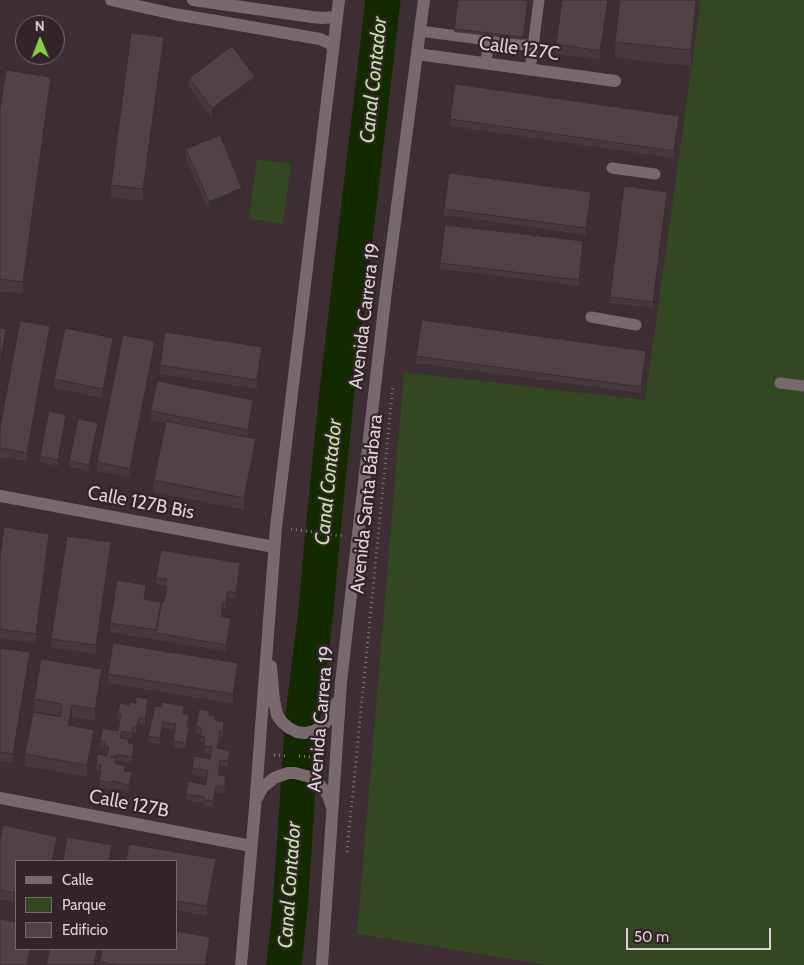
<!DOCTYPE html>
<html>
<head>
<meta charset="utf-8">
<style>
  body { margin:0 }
  #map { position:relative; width:804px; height:965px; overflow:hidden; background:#3c2e32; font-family:Cabin,sans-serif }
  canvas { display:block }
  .legend { position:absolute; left:15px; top:860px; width:162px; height:90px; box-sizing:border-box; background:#322429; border:1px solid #75696d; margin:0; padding:6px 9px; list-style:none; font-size:15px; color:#dad1d4 }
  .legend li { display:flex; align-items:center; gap:10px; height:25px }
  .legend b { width:25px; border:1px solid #75696d }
  .north { position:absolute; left:15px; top:15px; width:50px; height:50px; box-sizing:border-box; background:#322429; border:1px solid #75696d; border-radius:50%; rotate:359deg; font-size:14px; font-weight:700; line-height:20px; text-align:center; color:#dad1d4 }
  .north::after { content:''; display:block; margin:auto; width:18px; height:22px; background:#89cf48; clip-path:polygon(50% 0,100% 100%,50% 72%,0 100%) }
  .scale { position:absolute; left:626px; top:928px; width:145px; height:22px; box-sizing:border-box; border:2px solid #dad1d4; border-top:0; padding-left:6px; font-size:15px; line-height:18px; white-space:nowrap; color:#dad1d4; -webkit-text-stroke:4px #322429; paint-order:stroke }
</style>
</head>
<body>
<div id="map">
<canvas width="804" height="965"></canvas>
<ul class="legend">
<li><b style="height:6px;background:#79696e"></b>Calle</li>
<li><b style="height:14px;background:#334722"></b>Parque</li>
<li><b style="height:14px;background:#514246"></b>Edificio</li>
</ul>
<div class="north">N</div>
<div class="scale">50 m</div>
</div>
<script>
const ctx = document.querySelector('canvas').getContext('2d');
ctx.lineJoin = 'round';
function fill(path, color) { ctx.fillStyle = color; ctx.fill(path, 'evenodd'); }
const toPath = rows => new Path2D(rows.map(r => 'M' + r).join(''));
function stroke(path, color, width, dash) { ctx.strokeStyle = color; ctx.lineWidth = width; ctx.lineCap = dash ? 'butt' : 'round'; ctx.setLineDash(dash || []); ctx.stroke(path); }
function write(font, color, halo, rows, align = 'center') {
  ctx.font = font + ' Cabin,sans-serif'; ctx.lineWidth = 4.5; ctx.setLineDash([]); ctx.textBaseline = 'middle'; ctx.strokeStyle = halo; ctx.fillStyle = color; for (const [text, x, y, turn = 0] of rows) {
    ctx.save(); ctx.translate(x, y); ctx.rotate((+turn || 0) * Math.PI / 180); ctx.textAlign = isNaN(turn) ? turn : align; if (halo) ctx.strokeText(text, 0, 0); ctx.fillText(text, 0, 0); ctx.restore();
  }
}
fill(toPath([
  [701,0,804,0,804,965,545,965,357,934,404,372,645,400],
  [257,159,291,164,283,224,249,219]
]), '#334722');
stroke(toPath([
  [284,965,290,909,303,715,316,611,322,541,337,391,383,0]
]), '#132900', 35);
stroke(toPath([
  [291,529,342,536],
  [274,755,288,756],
  [299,756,320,758],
  [347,852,393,385]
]), '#84787c', 3, [1, 4]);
stroke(toPath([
  [420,31,533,46],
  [486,63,489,36],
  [530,70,539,0],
  [612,168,655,174],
  [591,317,636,325],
  [780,383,804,386]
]), '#79696e', 11);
stroke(toPath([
  [111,0,174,14,216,21,320,39,333,45],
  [193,0,312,17,322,18,337,17],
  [417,54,615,81],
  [0,496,274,547],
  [0,798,251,846]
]), '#79696e', 12);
stroke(toPath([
  [271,666,274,700,277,715,282,722,289,728,297,732,305,733,314,731,322,726,328,720,333,713,336,703],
  [257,798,263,787,274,778,288,773,295,773,310,777,320,785,328,795,331,805],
  [241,965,255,808,276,527,339,0],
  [322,965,341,682,386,291,424,0]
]), '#79696e', 12);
fill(toPath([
  [609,0,600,60,556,54,556,44],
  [620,0,698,0,691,66,615,58,615,42],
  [528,4,523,40,454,32,454,29],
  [164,49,143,201,111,197,111,185],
  [189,78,255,86,212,118,189,87],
  [51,89,23,294,0,291,0,110],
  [450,119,679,122,674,158,450,126],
  [186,149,242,197,209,211,186,159],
  [667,198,653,308,610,303,610,297],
  [591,199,586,235,444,215,444,209],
  [583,248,579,286,440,269,440,263],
  [50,336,27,462,0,457,0,427],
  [113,347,103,398,54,388,54,379],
  [155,351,130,478,97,471,97,462],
  [262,356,257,389,160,374,160,365],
  [416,356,646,357,641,393,416,363],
  [253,409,248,437,256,451,244,510,154,492,154,480,166,423,151,420,151,411],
  [66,421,58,466,40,462,40,456],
  [98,429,89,471,69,467,69,461],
  [49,543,36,643,0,639,0,556],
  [111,552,96,654,51,648,51,639],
  [240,569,236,599,228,598,226,609,223,609,222,617,231,625,226,651,110,632,110,623,146,594,145,599,164,602,166,592,165,586,156,584,156,578],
  [0,648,30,662,13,763,0,761],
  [238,672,233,704,108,683,108,674],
  [102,681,95,721,72,717,70,726,94,742,87,777,25,766,25,754,60,717,60,716,34,711,34,699],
  [129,705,148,705,145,725,139,724,136,733,133,732,132,739,122,737,122,738,129,744,134,751,132,763,117,760,117,763,116,763,125,771,132,778,129,791,112,788,111,790,99,787,100,771,96,770,96,764,107,756,108,753,105,752,105,748,100,747,100,741,118,731,120,720,118,719,118,713],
  [155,706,184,714,189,721,188,726,189,733,186,749,173,747,175,730,163,728,160,745,148,742,148,736],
  [209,715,224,728,223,738,220,738,218,748,230,757,228,767,220,766,219,775,226,783,224,794,216,793,213,808,204,806,204,803,186,800,186,794,206,785,207,777,192,774,192,768,210,759,211,754,204,753,205,743,200,743,201,734,196,733,196,727],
  [0,840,57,846,16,861,16,903,0,899],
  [176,861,216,868,207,916,176,910],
  [210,947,207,965,100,965,100,962]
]), '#46393c');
fill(toPath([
  [608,0,609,0,600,60,600,51],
  [696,0,698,0,691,66,691,50],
  [164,37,164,49,143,201,143,189],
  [51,77,51,89,23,294,23,282],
  [255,77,255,86,212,118,212,108],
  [679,116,679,122,674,158,674,151],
  [242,188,242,197,209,211,209,202],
  [591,192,591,199,586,235,586,228],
  [667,192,667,198,653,308,653,302],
  [583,241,583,248,579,286,579,280],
  [50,326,50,336,27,462,27,453],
  [6,329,6,338,0,373,0,363],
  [113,338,113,347,103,398,103,389],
  [155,341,155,351,130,478,130,469],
  [262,347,262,356,257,389,257,380],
  [646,351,646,357,641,393,641,387],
  [253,400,253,409,248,439,248,430],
  [66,415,66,421,58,466,58,460],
  [98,423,98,429,89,471,89,465],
  [256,439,256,451,244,510,244,498],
  [49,534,49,543,36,643,36,634],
  [111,542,111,552,96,654,96,645],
  [240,563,240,569,236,599,236,593],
  [146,585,146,594,144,608,144,599],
  [228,591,228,598,226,609,226,603],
  [223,602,223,609,221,623,221,617],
  [231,618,231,625,226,651,226,645],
  [30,652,30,662,13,763,13,754],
  [238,663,238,672,233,704,233,694],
  [102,669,102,681,95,721,95,709],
  [148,699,148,705,145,725,145,719],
  [72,705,72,717,68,737,68,725],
  [139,718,139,724,136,733,136,727],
  [163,722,163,728,160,745,160,738],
  [189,727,189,733,186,749,186,743],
  [94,730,94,742,87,777,87,765],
  [134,744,134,751,132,763,132,757],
  [230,751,230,757,228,767,228,761],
  [132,772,132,778,129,791,129,785],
  [216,786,216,793,213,808,213,801],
  [57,837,57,846,54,861,52,861],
  [112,845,112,854,111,861,109,861],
  [216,859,216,868,207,916,207,906],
  [210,937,210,947,207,965,205,965],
  [30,949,32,949,29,965,27,965],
  [97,949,99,949,96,965,94,965]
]), '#392e31');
const building = toPath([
  [458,0,521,0,528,1,523,37,454,29,458,0],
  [562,0,608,0,600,51,556,44,562,0],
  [620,0,696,0,691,50,615,42,620,0],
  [131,33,164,37,143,189,111,185,131,33],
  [232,46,255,77,212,108,189,78,232,46],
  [6,70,51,77,23,282,0,279,0,110,6,70],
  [455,84,679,116,674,151,450,119,455,84],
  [220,135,242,188,209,202,186,149,220,135],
  [449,173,591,192,586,228,444,209,449,173],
  [624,186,667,192,653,302,610,297,624,186],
  [445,225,583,241,579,280,440,263,445,225],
  [422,320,646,351,641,387,416,356,422,320],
  [20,321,50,326,27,453,0,448,0,427,20,321],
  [0,328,6,329,0,363,0,328],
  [65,328,113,338,103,389,54,379,65,328],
  [165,332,262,347,257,380,160,365,165,332],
  [123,335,155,341,130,469,97,462,123,335],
  [157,381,253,400,248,430,151,411,157,381],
  [49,411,66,415,58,460,40,456,49,411],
  [78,419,98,423,89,465,69,461,78,419],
  [166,421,256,439,244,498,154,480,166,421],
  [4,527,49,534,36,634,0,629,0,556,4,527],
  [67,536,111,542,96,645,51,639,67,536],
  [161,550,240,563,236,593,228,591,226,603,223,602,221,617,231,618,226,645,156,633,162,601,164,602,167,586,165,585,167,579,156,578,161,550],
  [117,580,146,585,144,599,161,602,156,630,110,623,117,580],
  [113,643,238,663,233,694,108,674,113,643],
  [0,648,30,652,13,754,0,752,0,648],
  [41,659,102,669,95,709,72,705,68,725,94,730,87,765,25,754,33,712,60,717,62,704,34,699,41,659],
  [136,697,148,699,145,719,139,718,136,727,133,726,132,733,122,731,120,738,129,739,128,743,134,744,132,757,117,754,117,757,111,756,111,757,116,758,115,763,125,766,124,771,132,772,129,785,112,781,111,783,99,780,101,771,100,771,101,765,96,764,98,754,107,756,109,747,105,746,106,742,100,741,103,728,118,731,121,714,118,713,120,703,129,705,130,702,136,703,136,697],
  [162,702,184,706,183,714,189,715,187,726,189,727,186,743,173,741,176,724,163,722,160,738,148,736,155,706,161,707,162,702],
  [199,709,209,711,209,715,215,716,215,720,224,722,223,732,220,731,217,748,230,751,228,761,220,760,218,775,226,776,224,787,216,786,213,801,204,800,204,797,186,794,188,781,206,785,208,771,192,768,194,756,210,759,212,747,204,746,205,737,200,736,202,728,196,727,199,709],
  [3,825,57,837,52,861,16,861,16,893,0,890,0,840,3,825],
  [67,837,112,845,109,861,63,861,67,837],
  [129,844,216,859,207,906,176,901,176,861,126,861,129,844],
  [0,919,16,922,16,949,30,949,27,965,0,965,0,919],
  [176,931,210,937,205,965,117,965,100,962,102,949,176,949,176,931],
  [50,949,97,949,94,965,46,965,50,949]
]);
fill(building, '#514246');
stroke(building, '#392e31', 1);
write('19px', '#dad1d4', '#322429', [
  ["Calle 127C",519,49,8],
  ["Avenida Carrera 19",365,316,-83],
  ["Calle 127B Bis",141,503,11],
  ["Avenida Santa Bárbara",367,504,-84],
  ["Avenida Carrera 19",321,719,-85],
  ["Calle 127B",129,804,11]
]);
write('italic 20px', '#bee89f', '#322429', [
  ["Canal Contador",374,80,-84],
  ["Canal Contador",329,482,-84],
  ["Canal Contador",290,885,-86]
]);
</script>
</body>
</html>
